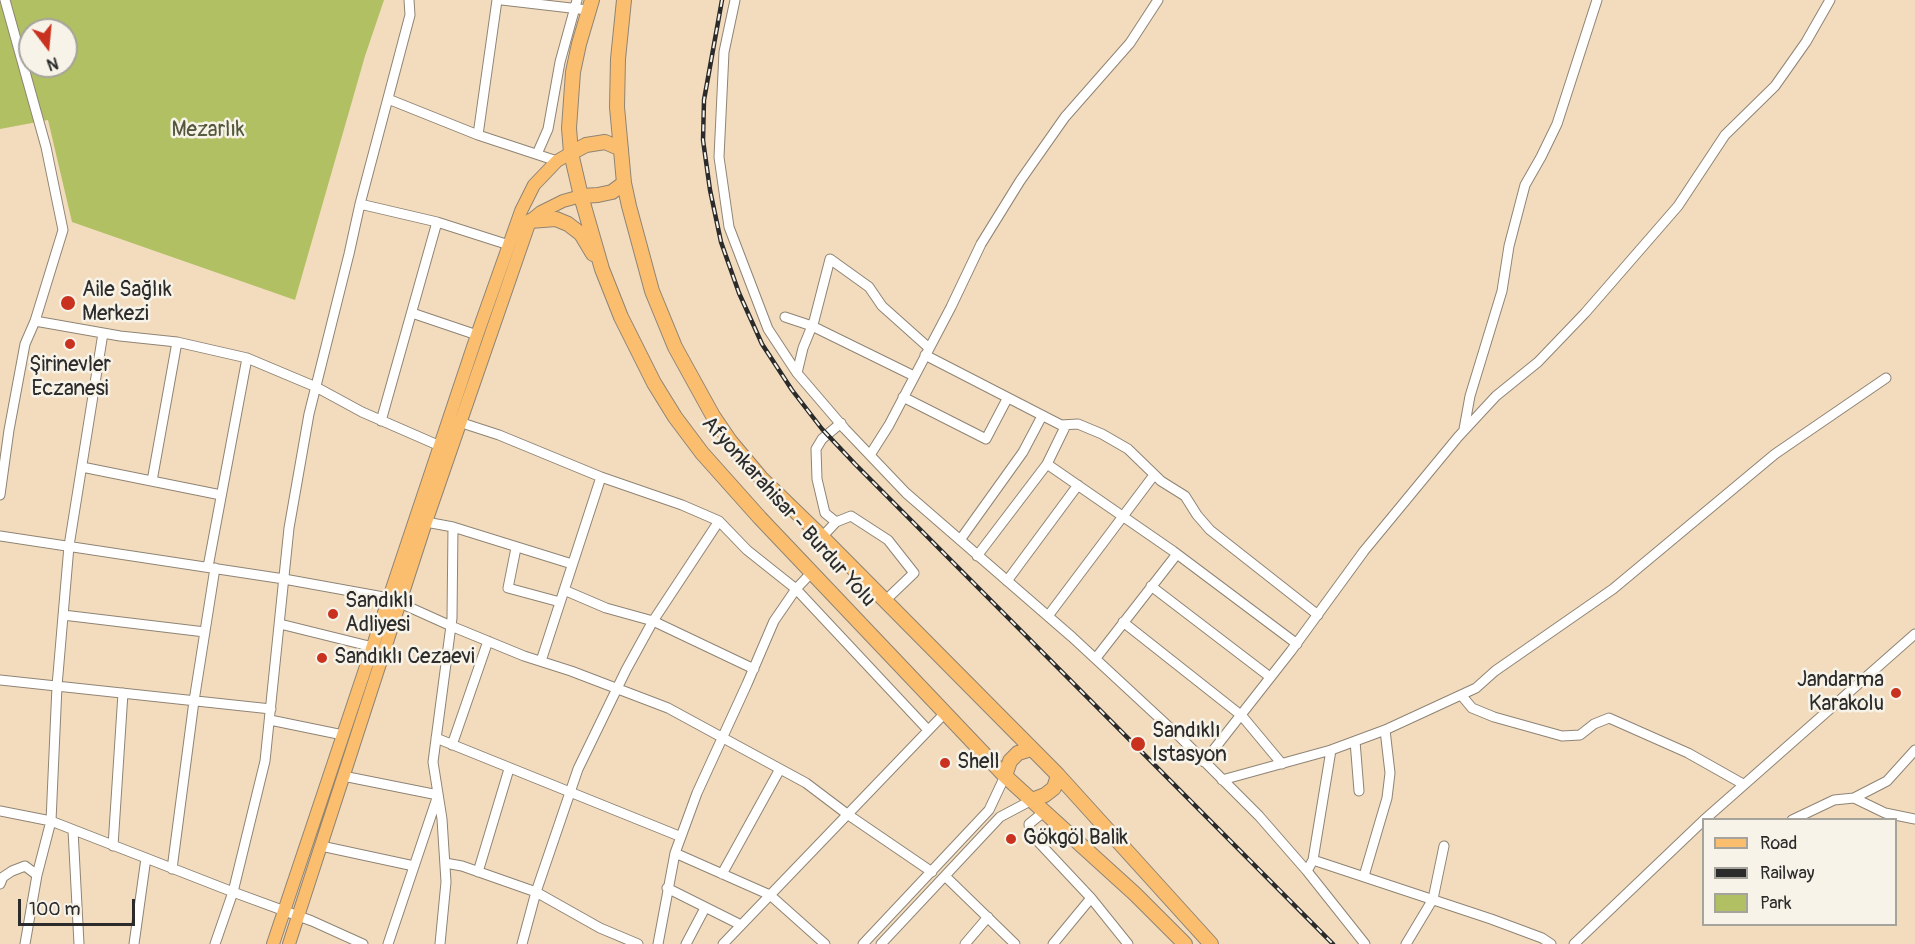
<!DOCTYPE html>
<html>
<head>
<meta charset="utf-8">
<style>
  body { margin:0 }
  #map { position:relative; width:1915px; height:944px; overflow:hidden; background:#f3dcbe; font-family:Pangolin,sans-serif }
  canvas { display:block }
  .legend { position:absolute; left:1702px; top:818px; width:195px; height:108px; box-sizing:border-box; background:#f7f3e8; border:2px solid #a5a39c; margin:0; padding:8px 10px; list-style:none; font-size:18px; color:#2b2b2b }
  .legend li { display:flex; align-items:center; gap:12px; height:30px }
  .legend b { width:30px; border:2px solid #a5a39c }
  .north { position:absolute; left:18px; top:18px; width:60px; height:60px; box-sizing:border-box; background:#f7f3e8; border:2px solid #a5a39c; border-radius:50%; rotate:164deg; font-size:16px; font-weight:700; line-height:24px; text-align:center; color:#2b2b2b }
  .north::after { content:''; display:block; margin:auto; width:21px; height:27px; background:#c8321e; clip-path:polygon(50% 0,100% 100%,50% 72%,0 100%) }
  .scale { position:absolute; left:18px; top:899px; width:117px; height:27px; box-sizing:border-box; border:3px solid #2b2b2b; border-top:0; padding-left:8px; font-size:18px; line-height:21px; white-space:nowrap; color:#2b2b2b; -webkit-text-stroke:4px #f7f3e8; paint-order:stroke }
</style>
</head>
<body>
<div id="map">
<canvas width="1915" height="944"></canvas>
<ul class="legend">
<li><b style="height:8px;background:#fbbe6e"></b>Road</li>
<li><b style="height:8px;background:#2b2b2b"></b>Railway</li>
<li><b style="height:16px;background:#b1c062"></b>Park</li>
</ul>
<div class="north">N</div>
<div class="scale">100 m</div>
</div>
<script>
const ctx = document.querySelector('canvas').getContext('2d');
ctx.lineJoin = 'round';
function fill(path, color) { ctx.fillStyle = color; ctx.fill(path, 'evenodd'); }
const toPath = rows => new Path2D(rows.map(r => 'M' + r).join(''));
function stroke(path, color, width, dash) { ctx.strokeStyle = color; ctx.lineWidth = width; ctx.lineCap = dash ? 'butt' : 'round'; ctx.setLineDash(dash || []); ctx.stroke(path); }
function write(font, color, halo, rows, align = 'center') {
  ctx.font = font + ' Pangolin,sans-serif'; ctx.lineWidth = 5; ctx.setLineDash([]); ctx.textBaseline = 'middle'; ctx.strokeStyle = halo; ctx.fillStyle = color; for (const [text, x, y, turn = 0] of rows) {
    ctx.save(); ctx.translate(x, y); ctx.rotate((+turn || 0) * Math.PI / 180); ctx.textAlign = isNaN(turn) ? turn : align; if (halo) ctx.strokeText(text, 0, 0); ctx.fillText(text, 0, 0); ctx.restore();
  }
}
fill(toPath([
  [0,0,384,0,365,56,295,300,72,222,48,120,0,129],
  [30,30,66,30,66,66,30,66]
]), '#b1c062');
const minor = toPath([
  [5,0,46,147,63,230,35,321],
  [502,0,588,10],
  [735,0,724,52,719,157,729,227,768,329,797,373,845,429,906,493,1072,637,1182,739,1259,816,1307,871,1365,944],
  [388,99,478,135,557,161],
  [478,135,497,0],
  [537,154,548,129,560,62,577,0],
  [360,204,437,222,381,421],
  [437,222,509,245],
  [412,313,477,335],
  [785,317,812,326,914,376],
  [925,355,1061,425,1078,424,1102,434,1128,449,1161,481,1185,496,1197,515,1210,530,1318,615],
  [797,373,803,348,814,321,830,259,869,287,882,306,929,348],
  [903,397,986,439,1007,399],
  [459,422,499,435,601,477,682,505,719,521,747,550,796,589,928,730],
  [1464,429,1470,396,1502,291,1509,246,1525,185,1541,157,1557,124,1597,0],
  [870,455,889,425,951,307,981,244,1020,181,1065,117,1130,43,1158,0],
  [1047,464,1173,551,1297,644],
  [82,467,221,495],
  [152,481,177,342],
  [0,495,9,430,25,344,35,321,120,336,177,342,247,358,316,387,362,412,440,446],
  [426,522,453,527,572,564],
  [836,522,825,513,817,479,816,449,822,439,841,423],
  [0,536,284,579,389,598],
  [822,537,836,522,851,516,888,540,914,573,891,595],
  [960,540,1023,452,1042,416],
  [516,548,508,588,560,602],
  [977,556,1047,464,1066,425],
  [208,567,247,358],
  [1007,581,1078,485],
  [1151,586,1270,677],
  [564,590,606,608,653,621,754,669],
  [400,603,451,626,524,656,571,671,668,708,806,783,847,814,932,872],
  [63,615,205,632],
  [1048,616,1154,475],
  [1123,622,1242,716,1282,764],
  [280,624,373,647],
  [1096,658,1177,554],
  [541,661,601,477],
  [0,680,271,709],
  [1462,696,1472,708,1494,717,1562,736,1580,735,1594,724,1609,718,1688,753,1743,784],
  [270,720,343,735],
  [436,738,679,836],
  [1355,741,1359,791],
  [452,745,488,641],
  [1204,762,1291,651,1364,551,1458,437,1496,396,1538,362,1585,313,1678,206,1725,135,1775,86,1806,42,1830,0],
  [343,776,438,795,388,944],
  [1222,780,1331,750,1385,730,1476,688,1495,671,1613,589,1775,454,1886,378],
  [1854,798,1885,813,1915,819],
  [0,811,51,821,233,892,312,921,363,944],
  [1045,811,1029,824,1030,833,1091,898,1128,944],
  [1704,820,1915,634],
  [1792,820,1834,800,1854,798,1887,781,1915,750],
  [73,830,79,944],
  [113,846,123,693],
  [321,846,414,866],
  [675,853,770,895,825,944],
  [1313,860,1331,750],
  [445,863,462,866,536,892,600,928,638,944],
  [172,869,194,701,215,568],
  [1307,871,1313,860,1491,919,1542,938,1551,944],
  [478,872,509,769],
  [722,874,780,769],
  [1364,876,1387,798,1390,773,1385,730],
  [946,877,1015,944],
  [0,884,3,877,12,871,25,866,37,875],
  [667,888,741,925],
  [25,944,37,875,51,821,57,686,69,546,103,333],
  [134,944,146,858],
  [215,944,233,892,265,761,289,528,309,414,349,254,360,204,410,15,409,0],
  [440,944,446,882,442,819,433,762,452,618,453,527],
  [522,944,536,892,578,769,626,670,653,621,719,521],
  [658,944,675,853,697,793,747,684,774,621,796,589,812,572],
  [686,944,705,908],
  [723,944,945,713],
  [863,944,989,810,1005,776],
  [881,944,1000,817,1032,800],
  [965,944,988,917],
  [1053,944,1091,898],
  [1406,944,1433,899,1444,846],
  [1574,944,1704,820]
]);
const major = toPath([
  [273,944,477,335,521,211,534,185,557,161,571,153],
  [289,944,426,522,530,221,541,212,563,201,581,196]
]);
const highway = toPath([
  [592,0,579,44,573,72,569,128,571,153,581,196,602,269,621,317,654,383,675,417,702,453,760,518,1005,776,1135,894,1185,944],
  [624,0,618,59,617,107,624,183,629,206,652,291,675,347,713,416,730,441,761,478,822,537,1058,775,1211,944],
  [571,153,586,145,605,142,621,149],
  [581,196,598,195,612,192,624,183],
  [530,221,556,219,568,224,581,234,593,254],
  [1005,776,1010,761,1018,753,1031,749],
  [1032,800,1045,795,1054,788,1058,775]
]);
stroke(minor, '#8f8474', 11);
stroke(major, '#8f8474', 14);
stroke(highway, '#8f8474', 16);
stroke(minor, '#fff', 9);
stroke(major, '#fbbe6e', 12);
stroke(highway, '#fbbe6e', 14);
const rail = toPath([
  [722,0,704,100,703,140,710,190,721,242,739,293,762,344,792,390,822,429,855,464,1333,944]
]);
stroke(rail, '#2b2b2b', 4.5);
stroke(rail, '#f7f3e8', 2, [7]);
for (const [x, y, r, color] of [
  [68,303,8,"#c8321e"],
  [70,344,6,"#c8321e"],
  [333,614,6,"#c8321e"],
  [322,658,6,"#c8321e"],
  [1896,693,6,"#c8321e"],
  [1138,744,8,"#c8321e"],
  [945,763,6,"#c8321e"],
  [1011,839,6,"#c8321e"]
]) { const dot = new Path2D(); dot.arc(x, y, r, 0, 2 * Math.PI); ctx.fillStyle = color; ctx.fill(dot); stroke(dot, '#f7f3e8', 2); }
write('21px', '#53583c', '#f7f3e8', [
  ["Mezarlık",208,131]
]);
write('21px', '#2b2b2b', '#f7f3e8', [
  ["Aile Sağlık",82,291],
  ["Merkezi",82,315],
  ["Şirinevler",70,366,"center"],
  ["Eczanesi",70,390,"center"],
  ["Sandıklı",345,602],
  ["Adliyesi",345,626],
  ["Sandıklı Cezaevi",334,658],
  ["Jandarma",1884,681,"right"],
  ["Karakolu",1884,705,"right"],
  ["Sandıklı",1152,732],
  ["Istasyon",1152,756],
  ["Shell",957,763],
  ["Gökgöl Balik",1023,839]
], 'left');
write('21px', '#2b2b2b', '#f7f3e8', [
  ["Afyonkarahisar - Burdur Yolu",788,512,48]
]);
</script>
</body>
</html>
